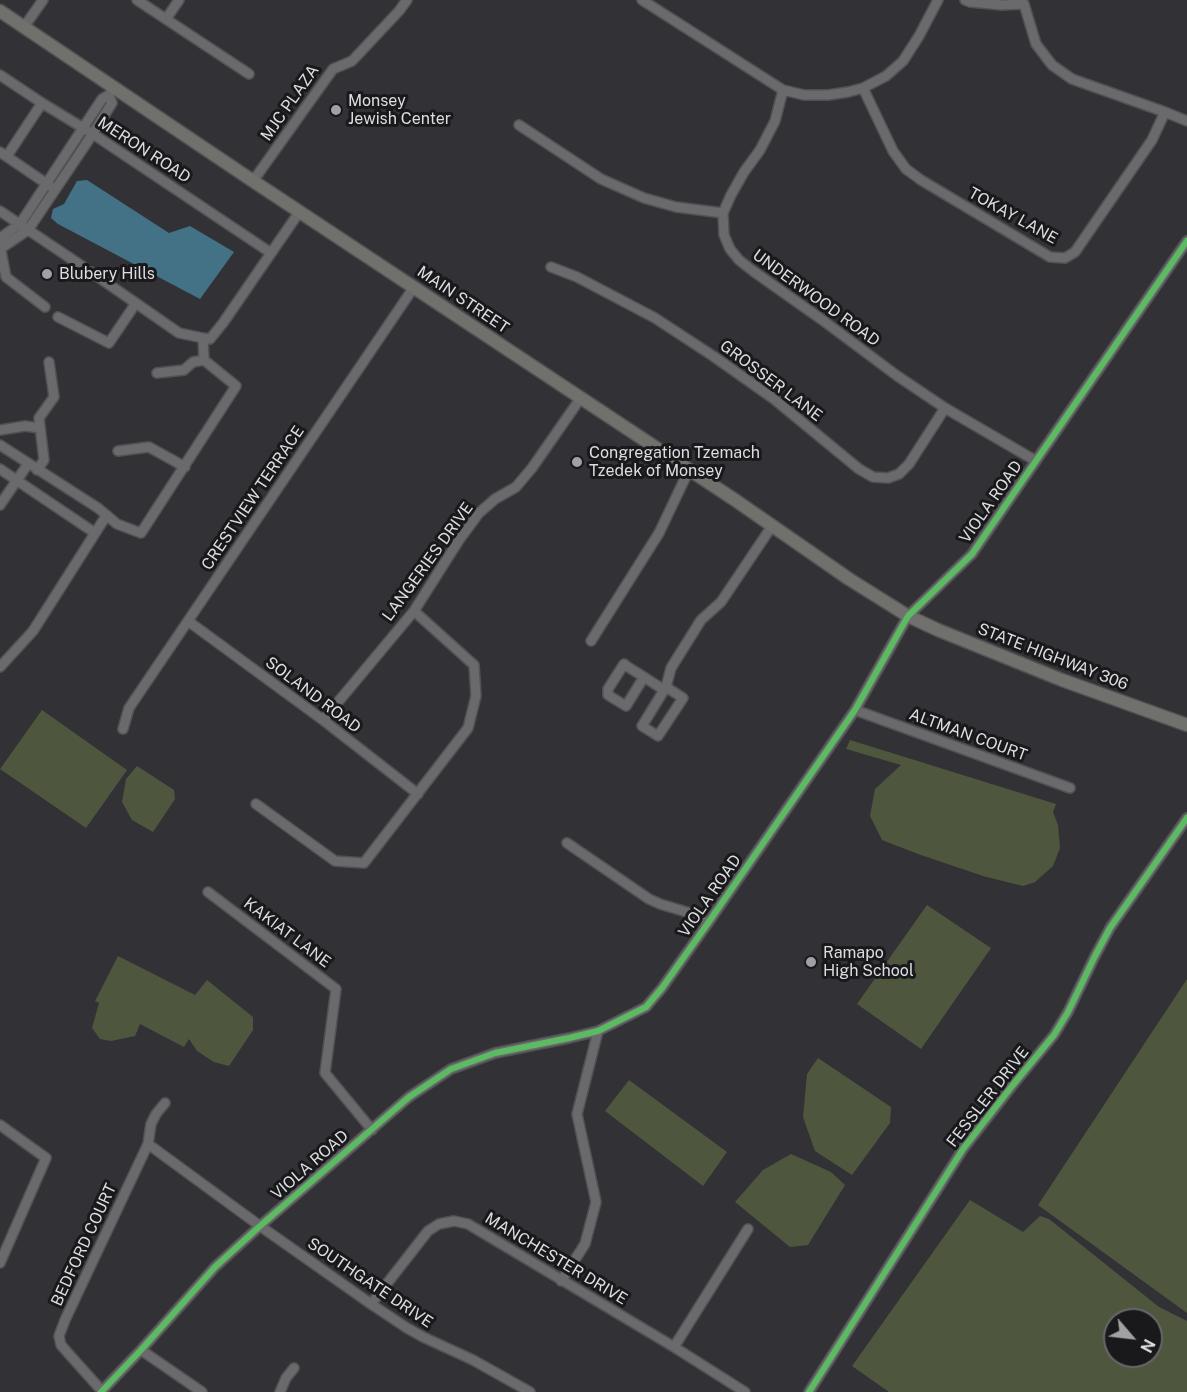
<!DOCTYPE html>
<html>
<head>
<meta charset="utf-8">
<style>
  body { margin:0 }
  #map { position:relative; width:1187px; height:1392px; overflow:hidden; background:#323236; font-family:"Public Sans",sans-serif }
  canvas { display:block }
  .north { position:absolute; left:1103px; top:1308px; width:60px; height:60px; box-sizing:border-box; background:#19191c; border:2px solid #67676b; border-radius:50%; rotate:118deg; font-size:16px; font-weight:700; line-height:24px; text-align:center; color:#dcdde1 }
  .north::after { content:''; display:block; margin:auto; width:21px; height:27px; background:#a0a1a5; clip-path:polygon(50% 0,100% 100%,50% 72%,0 100%) }
</style>
</head>
<body>
<div id="map">
<canvas width="1187" height="1392"></canvas>
<div class="north">N</div>
</div>
<script>
const ctx = document.querySelector('canvas').getContext('2d');
ctx.lineJoin = 'round';
function fill(path, color) { ctx.fillStyle = color; ctx.fill(path, 'evenodd'); }
const toPath = rows => new Path2D(rows.map(r => 'M' + r).join(''));
function stroke(path, color, width, dash) { ctx.strokeStyle = color; ctx.lineWidth = width; ctx.lineCap = dash ? 'butt' : 'round'; ctx.setLineDash(dash || []); ctx.stroke(path); }
function write(font, color, halo, rows, align = 'center') {
  ctx.font = font + ' "Public Sans",sans-serif'; ctx.lineWidth = 6; ctx.setLineDash([]); ctx.textBaseline = 'middle'; ctx.strokeStyle = halo; ctx.fillStyle = color; for (const [text, x, y, turn = 0] of rows) {
    ctx.save(); ctx.translate(x, y); ctx.rotate((+turn || 0) * Math.PI / 180); ctx.textAlign = isNaN(turn) ? turn : align; if (halo) ctx.strokeText(text, 0, 0); ctx.fillText(text, 0, 0); ctx.restore();
  }
}
fill(toPath([
  [42,710,127,770,86,828,0,769],
  [850,740,1056,804,1053,812,1058,825,1060,848,1053,866,1035,882,1023,886,983,876,918,854,882,840,870,816,875,789,901,765,846,749],
  [137,766,174,790,175,799,153,832,132,820,122,802,126,779],
  [927,905,991,948,921,1049,857,1004],
  [118,956,195,995,207,980,253,1017,253,1030,229,1066,214,1062,197,1051,189,1039,184,1047,140,1024,135,1036,111,1041,100,1039,92,1028,99,1003,95,1001],
  [1187,979,1187,1313,1038,1205],
  [818,1058,891,1107,890,1123,852,1175,815,1151,803,1117,807,1074],
  [629,1080,727,1152,703,1186,605,1111],
  [791,1154,831,1172,845,1185,808,1245,790,1247,735,1202,763,1170],
  [970,1200,1023,1232,1040,1216,1049,1219,1159,1307,1187,1321,1187,1392,889,1392,852,1366],
  [1115,1320,1151,1320,1151,1356,1115,1356]
]), '#4e563e');
fill(toPath([
  [87,180,169,233,190,226,234,252,200,299,58,224,51,218,53,209,64,204,77,181]
]), '#437186');
const minor = toPath([
  [137,0,249,74],
  [642,0,783,90,804,95,828,95,848,92,863,88,886,76,903,61,919,36,938,0],
  [965,0,970,2,1002,5,1024,4,1036,44,1052,65,1072,79,1165,112,1187,121],
  [166,19,179,0],
  [24,27,43,0],
  [0,75,42,103,93,134,271,253],
  [863,88,893,151,906,169,921,180,1050,257,1065,258,1075,252,1152,140,1165,112],
  [783,90,775,121,760,150,744,172,731,195,723,213,724,235,730,249,739,260,753,271,821,319,896,375,945,408,1036,461],
  [519,125,601,179,644,198,676,207,723,213],
  [0,152,50,186],
  [7,156,42,103],
  [253,181,333,69,352,61,399,11,407,0],
  [0,211,82,266],
  [0,238,20,224,102,99,109,95,111,91],
  [0,246,6,277,45,307],
  [0,249,28,230,86,144,112,103,109,95],
  [551,267,577,277,655,318,713,356,774,399,859,469,873,477,888,478,899,474,909,464,945,408],
  [91,272,179,333,203,338],
  [58,317,109,343,136,303],
  [157,373,184,370,193,362,204,360],
  [0,430,25,426,40,428],
  [0,445,98,508,117,524,141,533,236,386,204,360,203,338,210,339,223,323,300,211],
  [118,451,149,447,185,467],
  [0,469,95,533],
  [37,470,44,460,39,418,54,397,49,362],
  [0,505,28,464],
  [188,621,323,720,418,794],
  [591,641,659,533,689,470],
  [0,667,33,631,106,516],
  [644,677,626,706,608,695,608,689,624,664,628,667,644,677,664,690],
  [666,687,642,726,658,736,683,698,666,687,671,668,701,620,721,602,772,526],
  [855,710,1070,788],
  [323,720,414,611,459,540,479,513,495,499,516,487,532,468,580,399],
  [123,729,129,708,414,287],
  [256,804,335,861,364,863,468,728,476,696,474,665,414,611],
  [567,843,649,899,660,904,690,913,708,923],
  [208,892,336,989,325,1073,372,1130],
  [0,1125,46,1158,0,1263],
  [148,1144,260,1226,371,1304,407,1328,423,1337,473,1360,530,1392],
  [561,1281,585,1244,596,1202,577,1114,598,1031],
  [371,1304,428,1231,439,1224,454,1221,468,1224,674,1347,745,1392],
  [674,1347,748,1229],
  [141,1350,202,1392],
  [102,1391,68,1353,61,1345,59,1336,65,1320,148,1144,151,1124,156,1114,165,1103],
  [101,1392,141,1350,215,1267,260,1226,409,1097,451,1069,495,1053,569,1038,598,1031,646,1007,662,988,708,923,855,710,908,616,972,554,1187,241],
  [280,1392,286,1378,294,1368],
  [809,1392,963,1149,1012,1086,1054,1035,1068,1012,1095,956,1110,928,1187,818]
]);
const major = toPath([
  [0,11,253,181,735,500,849,579,908,616,938,630,1062,680,1187,725]
]);
stroke(minor, '#515154', 12);
stroke(major, '#515154', 15);
stroke(minor, '#6a6a6d', 9);
stroke(major, '#70706c', 12);
stroke(toPath([
  [101,1392,141,1350,215,1267,260,1226,409,1097,451,1069,495,1053,569,1038,598,1031,646,1007,662,988,708,923,855,710,908,616,972,554,1187,241],
  [809,1392,963,1149,1012,1086,1054,1035,1068,1012,1095,956,1110,928,1187,818]
]), '#5cba63', 6);
for (const [x, y, r, color] of [
  [336,110,6,"#a0a1a5"],
  [47,274,6,"#a0a1a5"],
  [577,462,6,"#a0a1a5"],
  [811,962,6,"#a0a1a5"]
]) { const dot = new Path2D(); dot.arc(x, y, r, 0, 2 * Math.PI); ctx.fillStyle = color; ctx.fill(dot); stroke(dot, '#19191c', 2); }
write('16px', '#dcdde1', '#19191c', [
  ["Monsey",348,101],
  ["Jewish Center",348,119],
  ["Blubery Hills",59,274],
  ["Congregation Tzemach",589,453],
  ["Tzedek of Monsey",589,471],
  ["Ramapo",823,953],
  ["High School",823,971]
], 'left');
write('16px', '#dcdde1', '#19191c', [
  ["MJC PLAZA",290,103,-55],
  ["MERON ROAD",144,150,33],
  ["TOKAY LANE",1013,216,29],
  ["UNDERWOOD ROAD",816,298,36],
  ["MAIN STREET",463,300,34],
  ["GROSSER LANE",771,381,37],
  ["CRESTVIEW TERRACE",253,498,-56],
  ["VIOLA ROAD",991,502,-55],
  ["LANGERIES DRIVE",428,562,-54],
  ["STATE HIGHWAY 306",1053,657,21],
  ["SOLAND ROAD",313,695,37],
  ["ALTMAN COURT",968,735,20],
  ["VIOLA ROAD",710,896,-55],
  ["KAKIAT LANE",287,933,37],
  ["FESSLER DRIVE",988,1097,-52],
  ["VIOLA ROAD",310,1165,-41],
  ["BEDFORD COURT",84,1245,-65],
  ["MANCHESTER DRIVE",556,1259,31],
  ["SOUTHGATE DRIVE",370,1283,34]
]);
</script>
</body>
</html>
